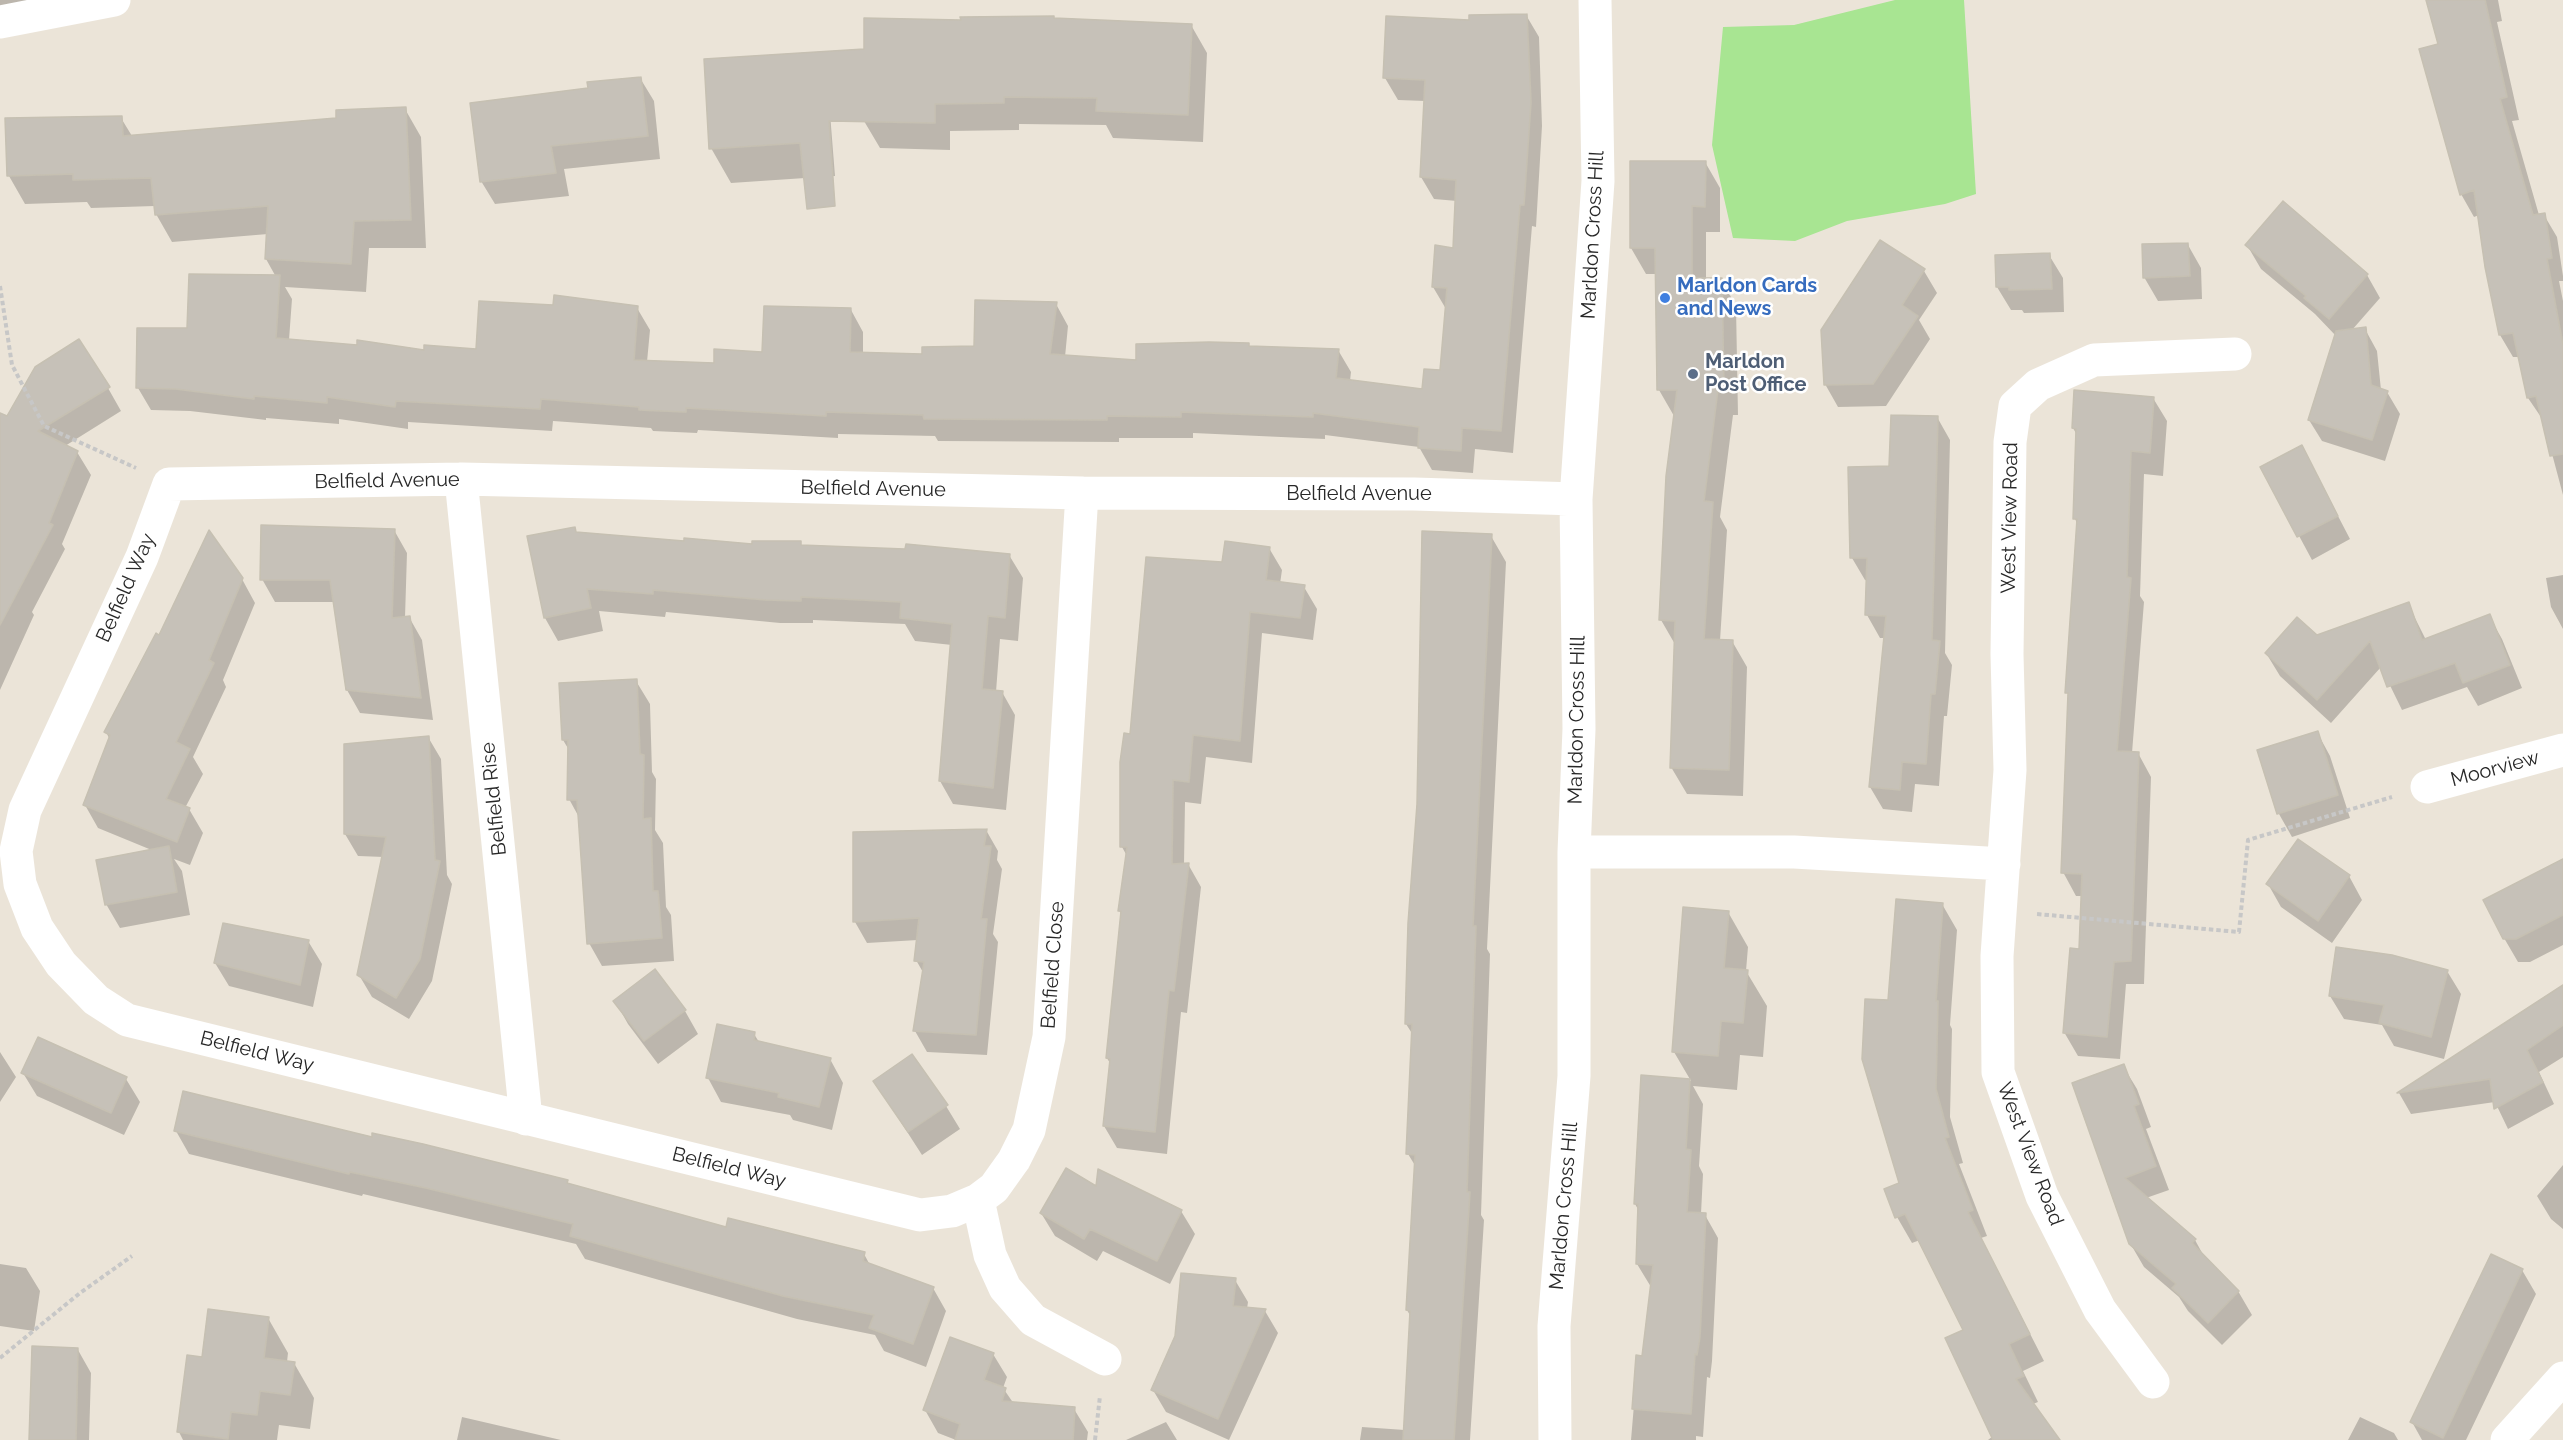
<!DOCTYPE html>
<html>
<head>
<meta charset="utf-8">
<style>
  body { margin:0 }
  canvas { display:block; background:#ebe4d8 }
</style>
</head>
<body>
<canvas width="2563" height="1440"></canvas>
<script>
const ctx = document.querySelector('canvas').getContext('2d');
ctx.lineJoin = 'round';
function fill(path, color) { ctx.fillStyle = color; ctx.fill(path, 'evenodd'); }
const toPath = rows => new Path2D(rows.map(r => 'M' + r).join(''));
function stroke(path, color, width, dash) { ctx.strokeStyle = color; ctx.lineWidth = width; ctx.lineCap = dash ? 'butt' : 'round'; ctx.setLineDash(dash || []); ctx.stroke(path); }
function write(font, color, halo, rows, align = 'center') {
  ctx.font = font + ' Raleway,sans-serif'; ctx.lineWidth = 5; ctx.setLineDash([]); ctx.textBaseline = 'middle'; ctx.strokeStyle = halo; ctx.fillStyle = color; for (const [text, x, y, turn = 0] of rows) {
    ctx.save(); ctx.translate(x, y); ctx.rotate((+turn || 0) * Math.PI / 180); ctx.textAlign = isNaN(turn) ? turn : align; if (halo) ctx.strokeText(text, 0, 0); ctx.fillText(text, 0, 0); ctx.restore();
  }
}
fill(toPath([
  [1895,0,1964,0,1976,194,1945,204,1847,221,1795,241,1733,238,1712,145,1723,27,1794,25]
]), '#a8e592');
fill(toPath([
  [0,0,30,0,0,16],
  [2428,0,2498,0,2502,21,2497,22,2519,120,2512,121,2539,215,2544,215,2557,237,2563,276,2563,281,2559,281,2563,301,2563,495,2543,420,2528,398,2520,357,2513,357,2500,335,2479,215,2474,217,2461,194,2440,45],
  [1526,15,1539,37,1542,126,1536,227,1532,226,1513,453,1475,449,1473,473,1432,470,1419,447,1325,435,1325,439,1193,433,1193,438,1119,438,1119,442,938,441,935,436,838,434,838,438,698,430,697,433,653,431,651,428,553,421,552,431,408,422,408,429,339,419,339,424,266,418,266,420,190,411,151,410,138,388,188,330,276,277,266,259,268,234,172,242,156,214,155,206,91,208,87,202,25,204,9,176,121,118,132,136,338,119,405,109,421,137,426,248,369,248,366,292,285,287,292,299,289,340,425,352,477,351,637,308,650,330,647,362,715,365,763,354,851,310,863,332,863,354,923,355,976,348,1056,304,1068,326,1065,357,1138,361,1250,348,1338,350,1351,372,1350,381,1424,390,1442,372,1446,309,1433,287,1454,249,1457,201,1434,199,1421,177,1425,101,1398,100,1385,78,1471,22],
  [1054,19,1191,25,1207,53,1203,142,1113,138,1106,125,1019,124,1019,130,950,131,950,150,880,148,864,121,962,22],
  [640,78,654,101,660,159,564,169,569,196,495,204,481,181,589,89],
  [828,88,835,176,731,183,711,148],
  [1705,162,1720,188,1720,232,1706,232,1706,280,1721,279,1736,306,1738,415,1733,415,1720,517,1727,530,1720,641,1732,641,1747,667,1743,796,1687,794,1671,767,1676,646,1661,620,1674,416,1659,390,1657,274,1646,274,1631,248],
  [1881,242,1924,271,1937,293,1919,320,1930,339,1886,406,1838,407,1825,384],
  [2188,245,2201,268,2202,299,2158,301,2144,277],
  [2247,245,2367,275,2380,298,2352,330,2365,329,2377,351,2381,390,2387,392,2400,414,2385,461,2322,441,2309,420,2336,336,2315,314,2261,269],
  [2049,255,2063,278,2064,312,2024,313,2022,310,2011,310,1997,287],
  [108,388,121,411,65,446,77,452,91,475,62,544,65,549,32,612,34,615,0,690,0,431],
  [2153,398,2167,421,2163,476,2144,474,2140,596,2144,602,2132,753,2138,753,2151,777,2144,984,2126,984,2120,1059,2078,1056,2064,1032,2080,950,2082,896,2076,896,2063,872,2069,696,2067,692,2078,525,2075,519,2077,435,2073,428],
  [1937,417,1950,440,1945,653,1952,665,1947,716,1944,716,1939,786,1915,784,1912,812,1883,809,1870,787,1885,638,1880,638,1867,615,1868,581,1865,580,1852,558,1891,468],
  [2262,467,2314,470,2350,539,2312,560],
  [394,530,407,553,405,618,409,617,422,640,433,720,360,713,347,690,334,602,275,602,262,579],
  [577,534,685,542,754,546,800,543,802,546,1009,555,1023,578,1018,641,1000,639,996,692,1002,692,1015,715,1006,810,953,804,940,781,952,645,915,641,905,624,813,620,813,623,780,623,666,612,665,617,599,611,603,631,558,641,545,618],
  [1491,536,1506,562,1487,949,1490,954,1481,1215,1484,1220,1470,1440,1360,1440,1362,1427,1405,1430,1411,1317,1407,1310,1416,1167,1408,1154,1413,1035,1406,1024],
  [1269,548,1282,570,1280,584,1304,587,1317,609,1313,640,1262,633,1252,763,1206,757,1201,804,1185,802,1184,865,1188,864,1201,887,1187,1013,1181,1012,1167,1154,1117,1148,1104,1126,1111,1065,1107,1058,1122,914,1119,911,1127,856,1122,847,1131,736,1224,564],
  [2563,575,2563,629,2551,607,2546,578],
  [242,579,255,603,223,680,226,687,193,757,203,774,185,808,189,809,203,833,190,865,174,859,182,871,190,915,120,928,106,904,154,851,98,828,85,805,110,740,106,732,160,637],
  [2408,604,2426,640,2489,616,2502,639,2522,688,2478,706,2467,687,2402,710,2381,667,2331,723,2280,676,2266,653],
  [636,681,650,704,652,772,656,779,655,830,663,843,666,907,671,915,674,961,602,966,589,943,580,819,569,799,569,750,563,740],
  [2317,732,2330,756,2350,818,2292,837,2279,814,2259,751],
  [428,737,441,759,447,875,452,884,432,981,409,1019,372,997,359,975,384,857,358,856,345,834],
  [986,830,998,851,997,860,1002,869,993,934,998,942,987,1055,927,1052,915,1031,924,974,916,960,918,940,867,943,855,922,854,833],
  [2563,861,2563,945,2530,962,2518,962,2504,938],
  [2349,876,2362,900,2332,943,2281,907,2268,884],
  [1942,904,1957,930,1950,1025,1952,1029,1950,1117,1963,1163,1959,1164,1987,1236,1981,1238,2044,1361,2023,1371,2038,1402,2033,1404,2059,1440,1988,1440,1993,1436,1965,1331,1920,1240,1912,1243,1897,1217,1886,1190,1900,1184,1890,1001],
  [1728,912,1748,947,1746,971,1767,1006,1763,1057,1740,1055,1737,1090,1693,1086,1703,1104,1699,1166,1703,1174,1701,1214,1705,1215,1718,1238,1712,1361,1710,1378,1707,1377,1703,1437,1696,1436,1696,1440,1631,1440,1638,1357,1643,1357,1651,1287,1637,1264,1639,1211,1635,1204,1642,1077,1691,1081,1674,1052],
  [308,941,322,964,313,1007,229,986,215,963],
  [2447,971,2461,994,2444,1059,2394,1046,2382,1025,2344,1019,2330,996],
  [2563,987,2563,1057,2539,1072,2554,1104,2508,1129,2495,1102,2411,1114,2399,1093],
  [615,1001,685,1011,698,1034,658,1064,628,1024],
  [754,1034,759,1042,830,1059,843,1083,832,1130,793,1120,790,1115,721,1102,708,1078],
  [0,1052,16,1077,0,1102],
  [2123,1066,2137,1089,2151,1127,2146,1129,2169,1190,2146,1198,2195,1240,2206,1260,2238,1291,2252,1315,2222,1345,2188,1311,2179,1297,2144,1267,2130,1243,2074,1084],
  [23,1073,126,1079,140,1102,124,1135,37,1096],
  [875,1082,946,1106,960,1129,922,1155],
  [176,1131,373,1138,567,1182,569,1185,727,1229,864,1254,870,1265,933,1288,946,1311,926,1367,884,1351,875,1335,797,1319,585,1259,576,1244,363,1194,362,1196,189,1154],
  [2563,1165,2563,1229,2551,1219,2537,1196],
  [1097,1189,1181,1211,1195,1234,1170,1284,1103,1251,1097,1261,1055,1236,1041,1213],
  [2492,1256,2522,1270,2536,1294,2466,1440,2422,1440,2412,1422],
  [0,1264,26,1268,40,1291,34,1331,0,1326],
  [1235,1280,1248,1302,1247,1309,1265,1311,1278,1333,1229,1440,1166,1412,1153,1390],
  [268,1318,288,1353,287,1362,294,1363,314,1398,310,1429,279,1425,277,1440,183,1440,179,1432,203,1358],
  [78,1350,91,1373,89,1440,31,1440],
  [993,1354,1007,1377,1003,1388,1014,1404,1074,1409,1088,1432,1087,1440,956,1440,938,1433,925,1410],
  [462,1417,561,1440,457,1440],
  [2360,1417,2394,1433,2398,1440,2348,1440],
  [1166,1422,1177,1440,1126,1440]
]), '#0003');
const building = toPath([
  [2426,0,2485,0,2507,97,2500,99,2533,215,2545,213,2552,258,2547,259,2563,345,2563,454,2550,456,2536,396,2527,398,2513,333,2499,335,2485,267,2474,190,2460,195,2419,49,2438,44,2426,0],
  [1527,14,1531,102,1524,205,1520,205,1501,431,1462,428,1461,451,1418,448,1419,427,1313,413,1313,417,1181,412,1181,417,1107,416,1107,420,924,419,923,415,826,412,826,416,686,408,686,412,639,410,639,407,541,399,540,409,396,401,395,407,327,397,327,403,254,396,254,399,176,389,136,388,137,328,187,328,189,274,280,275,276,338,357,345,357,340,424,350,424,345,476,349,479,301,553,305,554,295,638,306,634,360,714,363,714,349,762,352,764,306,851,308,850,352,922,354,922,347,974,346,975,300,1057,302,1050,354,1136,360,1136,344,1209,342,1249,343,1249,346,1339,349,1336,378,1422,389,1424,369,1440,370,1447,288,1432,287,1435,245,1453,248,1456,180,1420,177,1425,80,1383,78,1386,16,1469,20,1469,15,1527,14],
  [1054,16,1054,18,1192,24,1188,115,1096,111,1097,98,1004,97,1004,103,935,104,935,123,829,121,835,206,807,209,800,143,709,149,704,59,864,49,864,18,961,20,960,17,1054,16],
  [641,77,648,136,551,146,556,173,480,182,470,103,588,88,587,82,641,77],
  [406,107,411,220,354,221,351,264,265,259,268,206,155,215,151,178,73,180,73,174,7,176,5,118,122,116,123,136,336,118,336,110,406,107],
  [1630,161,1706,161,1705,207,1692,206,1692,278,1722,278,1724,389,1718,389,1704,501,1713,502,1704,639,1733,640,1729,770,1670,768,1675,621,1659,620,1666,476,1677,390,1657,390,1655,248,1630,248,1630,161],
  [2283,201,2368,274,2329,319,2304,298,2306,296,2245,245,2283,201],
  [1880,240,1925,269,1902,305,1918,316,1873,384,1824,385,1821,330,1880,240],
  [2188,243,2190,276,2143,278,2142,244,2188,243],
  [2050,253,2052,289,2009,290,2009,287,1996,287,1995,255,2050,253],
  [2366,327,2371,385,2388,391,2372,440,2308,420,2336,331,2366,327],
  [79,339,110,387,38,431,78,451,49,523,53,525,0,625,0,413,7,416,35,367,79,339],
  [2074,390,2154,397,2150,453,2131,451,2127,577,2131,578,2117,751,2139,752,2131,961,2114,962,2107,1037,2063,1033,2070,948,2079,949,2082,874,2061,873,2068,693,2065,693,2077,519,2073,519,2076,429,2072,428,2074,390],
  [1891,415,1938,416,1932,640,1940,641,1935,694,1931,694,1926,764,1902,762,1900,790,1869,787,1886,616,1865,615,1867,558,1850,558,1848,467,1889,466,1891,415],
  [2302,445,2338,516,2297,537,2260,467,2302,445],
  [261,525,395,529,392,618,410,616,421,698,346,690,330,580,260,580,261,525],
  [575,527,576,532,684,541,684,538,752,544,752,541,801,541,801,545,905,549,906,544,1010,554,1005,618,988,616,982,689,1003,691,993,788,939,781,952,624,900,618,901,602,801,597,801,601,766,600,653,590,653,594,587,589,591,608,544,618,527,536,575,527],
  [209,530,243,578,209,660,214,663,176,742,190,749,166,799,190,808,177,842,83,805,110,735,104,732,156,633,159,635,209,530],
  [1422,531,1492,534,1473,926,1476,926,1467,1192,1470,1192,1454,1440,1403,1440,1410,1311,1406,1310,1415,1155,1406,1154,1412,1024,1405,1024,1408,923,1417,804,1422,531],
  [1225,541,1270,547,1266,580,1305,585,1300,618,1250,612,1240,741,1193,735,1189,782,1173,780,1172,864,1189,863,1174,991,1169,990,1155,1132,1103,1126,1110,1059,1106,1058,1121,911,1118,911,1127,847,1120,847,1120,762,1124,733,1130,734,1146,557,1222,562,1225,541],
  [2409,602,2422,640,2490,614,2510,665,2463,683,2455,663,2387,687,2370,641,2317,700,2265,653,2297,617,2317,635,2409,602],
  [637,679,640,754,644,755,643,819,651,818,653,891,658,891,662,938,587,944,577,800,567,800,568,740,562,740,559,683,637,679],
  [2318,731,2338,795,2277,814,2257,750,2318,731],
  [429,736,435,860,440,861,420,959,396,998,357,975,386,837,344,834,344,744,429,736],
  [987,829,984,846,991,846,981,919,987,919,976,1035,913,1031,924,962,914,961,919,918,853,922,853,832,987,829],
  [2298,839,2350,875,2318,921,2266,884,2298,839],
  [169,846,177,892,105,905,96,860,169,846],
  [2563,859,2563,915,2516,939,2503,939,2483,900,2563,859],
  [1896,899,1943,903,1936,1001,1938,1001,1936,1089,1949,1137,1945,1138,1973,1210,1968,1212,2030,1334,2009,1344,2024,1376,2016,1379,2060,1440,1993,1440,1945,1338,1963,1330,1905,1214,1895,1218,1884,1189,1899,1183,1862,1059,1865,999,1888,1000,1896,899],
  [1683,907,1729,911,1724,968,1748,970,1743,1023,1721,1021,1718,1056,1672,1052,1683,907],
  [223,923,309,940,300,985,214,963,223,923],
  [2336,947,2392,955,2448,970,2431,1037,2379,1023,2384,1005,2329,996,2336,947],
  [655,969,686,1010,644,1041,613,1001,655,969],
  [2563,985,2563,1025,2527,1050,2543,1082,2494,1109,2490,1079,2397,1093,2563,985],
  [717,1024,755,1032,754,1040,831,1058,819,1107,778,1097,779,1093,706,1078,717,1024],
  [38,1037,127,1077,111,1113,21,1073,38,1037],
  [912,1054,948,1105,908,1132,873,1081,912,1054],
  [2124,1064,2139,1104,2134,1106,2156,1166,2125,1178,2196,1239,2192,1243,2239,1291,2208,1323,2172,1288,2176,1284,2129,1244,2072,1083,2124,1064],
  [1641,1075,1690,1079,1686,1149,1691,1150,1687,1212,1706,1213,1700,1337,1697,1355,1695,1354,1691,1414,1632,1409,1636,1355,1642,1356,1653,1265,1636,1264,1638,1204,1634,1204,1641,1075],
  [183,1091,372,1137,372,1133,423,1144,568,1180,567,1183,726,1227,728,1218,865,1252,863,1261,934,1287,913,1344,869,1328,874,1315,783,1296,570,1236,573,1224,426,1188,350,1172,349,1174,174,1131,183,1091],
  [1066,1168,1096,1186,1098,1169,1182,1210,1157,1261,1090,1229,1084,1239,1040,1213,1066,1168],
  [2491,1254,2523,1269,2443,1438,2410,1422,2491,1254],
  [1181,1273,1236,1278,1233,1306,1266,1309,1218,1419,1151,1390,1175,1336,1181,1273],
  [208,1309,269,1317,264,1358,295,1362,290,1395,260,1391,257,1415,231,1412,228,1439,177,1432,187,1355,202,1357,208,1309],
  [950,1337,994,1353,984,1380,1006,1388,1002,1401,1075,1407,1073,1440,955,1440,960,1424,923,1410,950,1337],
  [32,1346,78,1348,76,1440,29,1440,32,1346]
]);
fill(building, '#c6c1b8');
stroke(building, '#c6c0b2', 1.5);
stroke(toPath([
  [0,286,12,365,44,426,136,468],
  [2037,914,2239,932,2248,840,2392,797],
  [0,1358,80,1293,132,1256],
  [1095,1440,1100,1396]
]), '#c7c7c7', 4, [4.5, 3]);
stroke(toPath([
  [0,22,114,0],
  [461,479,526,1119],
  [1082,493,1049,1037,1029,1130,1014,1160,994,1188,978,1200,990,1255,1005,1288,1033,1320,1105,1359],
  [2427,787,2563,750],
  [1574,852,1794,852,2004,864],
  [978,1200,952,1211,920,1215,127,1020,96,1000,61,964,37,928,20,884,16,851,25,810,142,557,169,484,461,479,1082,493,1414,494,1576,499],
  [2153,1382,2100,1310,2042,1196,1998,1072,1997,956,2010,770,2007,654,2010,442,2015,406,2038,385,2094,360,2235,354],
  [1555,1440,1554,1326,1574,1076,1574,852,1579,729,1576,499,1598,181,1595,0],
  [2507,1440,2563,1378]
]), '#fff', 33);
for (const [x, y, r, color] of [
  [1665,298,6,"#3f7fe0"],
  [1693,374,6,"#5c6f8a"]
]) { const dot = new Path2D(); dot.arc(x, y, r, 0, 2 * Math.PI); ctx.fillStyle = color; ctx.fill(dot); stroke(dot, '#fff', 2); }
write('20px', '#282828', '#fff', [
  ["Marldon Cross Hill",1593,235,-87],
  ["Belfield Avenue",387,481,-1],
  ["Belfield Avenue",873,489,1],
  ["Belfield Avenue",1359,494],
  ["West View Road",2010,518,-89],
  ["Belfield Way",126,588,-66],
  ["Marldon Cross Hill",1577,720,-89],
  ["Moorview",2495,769,-15],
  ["Belfield Rise",494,799,-96],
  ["Belfield Close",1053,965,-86],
  ["Belfield Way",257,1052,14],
  ["West View Road",2030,1154,69],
  ["Belfield Way",729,1168,14],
  ["Marldon Cross Hill",1564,1206,-85]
]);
write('bold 20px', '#366cbe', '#fff', [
  ["Marldon Cards",1677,286],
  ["and News",1677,309]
], 'left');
write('bold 20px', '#4e5e75', '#fff', [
  ["Marldon",1705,362],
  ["Post Office",1705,385]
], 'left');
</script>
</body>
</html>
